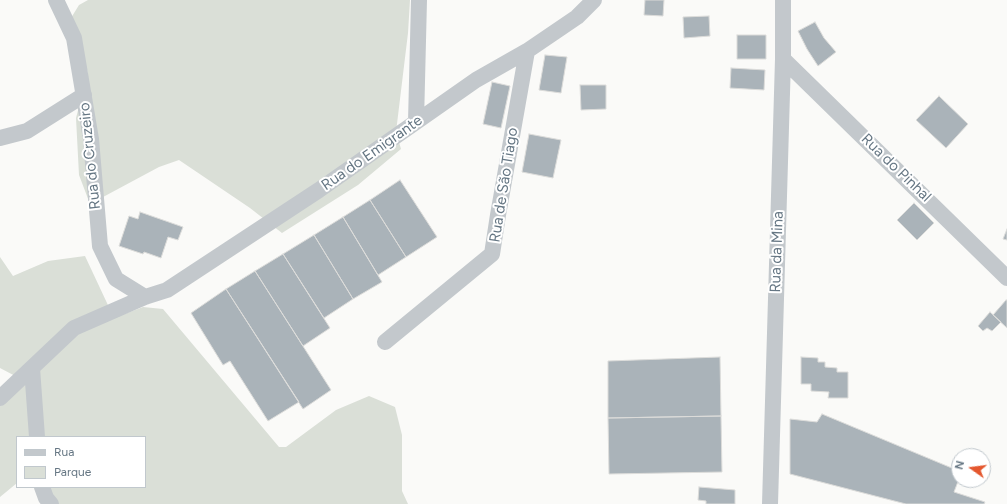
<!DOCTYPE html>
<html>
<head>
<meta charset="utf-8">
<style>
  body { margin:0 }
  #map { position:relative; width:1007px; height:504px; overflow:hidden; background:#fafaf8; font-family:Figtree,sans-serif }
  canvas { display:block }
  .legend { position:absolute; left:16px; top:436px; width:130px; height:52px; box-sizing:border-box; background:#fff; border:1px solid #c1c8cd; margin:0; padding:5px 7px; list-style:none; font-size:12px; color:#657683 }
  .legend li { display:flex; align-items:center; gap:8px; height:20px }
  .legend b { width:20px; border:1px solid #c1c8cd }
  .north { position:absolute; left:951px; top:448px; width:40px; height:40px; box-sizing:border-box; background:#fff; border:1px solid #c1c8cd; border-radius:50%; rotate:284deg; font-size:11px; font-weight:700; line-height:16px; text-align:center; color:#657683 }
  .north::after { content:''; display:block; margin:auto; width:14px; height:18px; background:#e4572e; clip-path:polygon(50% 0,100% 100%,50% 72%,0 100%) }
</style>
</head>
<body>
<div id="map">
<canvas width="1007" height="504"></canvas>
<ul class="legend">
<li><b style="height:5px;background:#c3c8cc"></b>Rua</li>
<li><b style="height:11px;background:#dadfd7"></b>Parque</li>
</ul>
<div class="north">N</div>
</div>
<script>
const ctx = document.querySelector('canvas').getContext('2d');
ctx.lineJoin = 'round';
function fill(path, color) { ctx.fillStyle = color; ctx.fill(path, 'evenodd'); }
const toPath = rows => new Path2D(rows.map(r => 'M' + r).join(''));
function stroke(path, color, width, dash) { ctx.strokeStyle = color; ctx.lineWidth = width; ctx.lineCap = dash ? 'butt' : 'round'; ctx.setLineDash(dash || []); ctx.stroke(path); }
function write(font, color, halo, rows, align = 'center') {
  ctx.font = font + ' Figtree,sans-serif'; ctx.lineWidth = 4; ctx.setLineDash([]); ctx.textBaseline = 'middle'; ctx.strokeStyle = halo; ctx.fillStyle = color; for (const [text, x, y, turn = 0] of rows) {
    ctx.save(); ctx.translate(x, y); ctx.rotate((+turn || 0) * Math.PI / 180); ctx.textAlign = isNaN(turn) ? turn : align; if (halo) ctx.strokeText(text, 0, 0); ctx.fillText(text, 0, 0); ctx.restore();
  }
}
fill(toPath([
  [88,0,410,0,408,33,396,132,401,149,358,185,282,233,250,208,179,160,159,167,90,204,79,175,76,118,88,73,71,18,79,5],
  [85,256,114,318,143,307,163,309,279,447,286,447,336,410,369,396,395,407,402,435,402,491,408,504,58,504,39,487,145,487,145,437,17,437,17,483,0,497,0,389,19,378,0,368,0,257,13,276,48,261]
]), '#dadfd7');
const building = toPath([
  [645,0,664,0,663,16,644,15,645,0],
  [709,16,710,36,684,38,683,17,709,16],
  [815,22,824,38,836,52,818,66,807,49,798,31,815,22],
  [737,35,766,35,766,59,737,59,737,35],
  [545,55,567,57,561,93,539,90,545,55],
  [731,68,765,70,764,90,730,88,731,68],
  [492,82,510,86,501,128,483,124,492,82],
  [580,85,606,85,606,109,581,110,580,85],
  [939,96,968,124,946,148,916,120,939,96],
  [529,134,561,140,553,178,522,172,529,134],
  [400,180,437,237,406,257,370,200,400,180],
  [370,200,406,257,378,275,343,217,370,200],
  [914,203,934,223,917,240,897,220,914,203],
  [140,212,183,227,178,240,168,237,161,258,144,252,143,254,119,246,129,216,138,219,140,212],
  [343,217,382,282,353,299,314,235,343,217],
  [1007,229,1007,240,1003,239,1007,229],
  [314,235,353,299,324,318,283,254,314,235],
  [283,254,330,328,303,346,255,271,283,254],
  [255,271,331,390,303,409,226,289,255,271],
  [226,289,299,402,268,421,230,361,223,365,191,313,226,289],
  [1006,300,1007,300,1007,328,993,315,1006,300],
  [990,312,1001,322,992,331,987,328,983,331,978,326,990,312],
  [720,357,721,416,608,418,608,361,720,357],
  [801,357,818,358,818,362,825,362,825,367,837,368,837,372,848,372,848,398,828,398,829,392,811,391,811,384,801,384,801,357],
  [822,414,959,471,959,479,954,492,985,502,984,504,906,504,790,474,790,419,817,422,822,414],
  [721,416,722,472,609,474,608,418,721,416],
  [699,487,735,490,735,504,706,504,706,501,698,500,699,487]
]);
fill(building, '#aab3b9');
stroke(building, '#dcdcda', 1);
stroke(toPath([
  [56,0,74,38,91,139,100,246,116,279,145,297],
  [783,59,1007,278],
  [416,122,419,0],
  [0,138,27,131,84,95],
  [385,342,492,254,498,215,527,51],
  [32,368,37,437],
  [0,398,74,328,145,297,167,290,319,190,476,80,527,51,577,17,594,0],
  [42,487,46,498,51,504],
  [770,504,783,59,783,0]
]), '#c3c8cc', 16);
write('15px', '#657683', '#fff', [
  ["Rua do Emigrante",372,153,-35],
  ["Rua do Cruzeiro",90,156,-96],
  ["Rua do Pinhal",896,168,44],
  ["Rua de São Tiago",504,185,-81],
  ["Rua da Mina",777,252,-88]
]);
</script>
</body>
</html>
